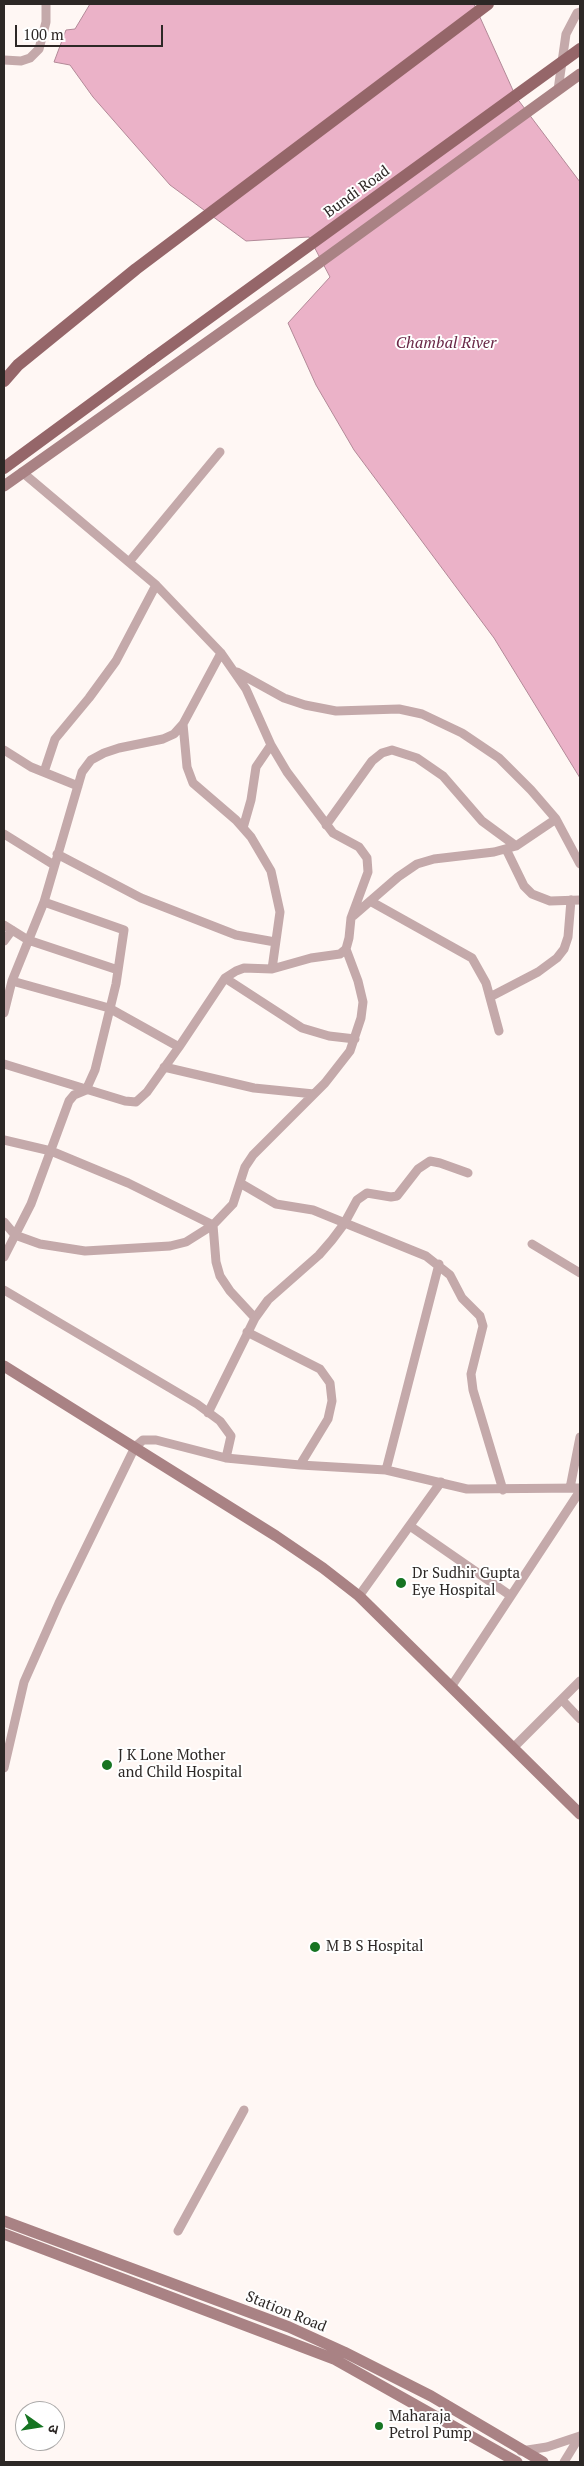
<!DOCTYPE html>
<html>
<head>
<meta charset="utf-8">
<style>
  body { margin:0 }
  #map { position:relative; width:584px; height:2466px; overflow:hidden; background:#fff7f4; font-family:"PT Serif","Noto Sans Devanagari",serif }
  canvas { display:block }
  .frame { position:absolute; inset:0; border:5px solid #2d2826; pointer-events:none }
  .north { position:absolute; left:15px; top:2401px; width:50px; height:50px; box-sizing:border-box; background:#fff; border:1px solid #aba9a8; border-radius:50%; rotate:103deg; font-size:14px; font-weight:700; line-height:20px; text-align:center; color:#2d2826 }
  .north::after { content:''; display:block; margin:auto; width:18px; height:22px; background:#167422; clip-path:polygon(50% 0,100% 100%,50% 72%,0 100%) }
  .scale { position:absolute; left:15px; top:25px; width:148px; height:22px; box-sizing:border-box; border:2px solid #2d2826; border-top:0; padding-left:6px; font-size:15px; line-height:18px; white-space:nowrap; color:#2d2826; -webkit-text-stroke:4px #fff; paint-order:stroke }
</style>
</head>
<body>
<div id="map">
<canvas width="584" height="2466"></canvas>
<div class="frame"></div>
<div class="north">उ</div>
<div class="scale">100 m</div>
</div>
<script>
const ctx = document.querySelector('canvas').getContext('2d');
ctx.lineJoin = 'round';
function fill(path, color) { ctx.fillStyle = color; ctx.fill(path, 'evenodd'); }
const toPath = rows => new Path2D(rows.map(r => 'M' + r).join(''));
function stroke(path, color, width, dash) { ctx.strokeStyle = color; ctx.lineWidth = width; ctx.lineCap = dash ? 'butt' : 'round'; ctx.setLineDash(dash || []); ctx.stroke(path); }
function write(font, color, halo, rows, align = 'center') {
  ctx.font = font + ' "PT Serif",serif'; ctx.lineWidth = 4; ctx.setLineDash([]); ctx.textBaseline = 'middle'; ctx.strokeStyle = halo; ctx.fillStyle = color; for (const [text, x, y, turn = 0] of rows) {
    ctx.save(); ctx.translate(x, y); ctx.rotate((+turn || 0) * Math.PI / 180); ctx.textAlign = isNaN(turn) ? turn : align; if (halo) ctx.strokeText(text, 0, 0); ctx.fillText(text, 0, 0); ctx.restore();
  }
}
const water = toPath([
  [90,4,474,4,516,97,580,182,580,778,494,638,354,450,316,385,288,323,330,277,309,237,246,241,170,185,93,97,70,65,54,62,66,30,75,29,90,4]
]);
fill(water, '#ebb2c8');
stroke(water, '#b28997', 1);
stroke(toPath([
  [4,60,21,61,30,58,39,49,46,22,46,4],
  [558,90,566,34,577,13,580,12],
  [129,562,220,452],
  [237,672,284,698,305,705,336,711,399,709,422,714,462,733,499,758,531,790,556,819,580,864],
  [183,724,187,767,193,783,236,820,251,837,271,871,280,912,272,969],
  [4,750,31,767,78,786],
  [44,772,55,739,89,698,116,661,156,585],
  [326,825,372,761,382,753,392,750,417,758,443,776,482,821,516,846],
  [243,828,251,800,256,767,271,745],
  [4,834,54,865],
  [506,849,524,886,532,894,550,901,580,900],
  [57,854,141,898,236,935,275,942],
  [370,901,472,958,486,983,499,1031],
  [353,916,398,877,417,864,434,859,494,852,516,846,556,819],
  [4,925,28,940,118,970],
  [4,941,12,930],
  [225,978,302,1028,329,1036,355,1039],
  [12,981,109,1008,179,1047,225,978,236,971,244,968,272,969,311,958,340,954,346,949,349,938,351,918,368,872,367,858,359,847,333,833,287,772,271,745,246,689,221,653,156,585,22,472],
  [490,997,538,972,557,958,564,949,568,937,571,900],
  [4,1013,12,981,44,902,82,772,91,760,104,753,119,748,163,739,174,734,183,724,221,653],
  [4,1064,125,1101,136,1102,147,1092,179,1047],
  [164,1067,254,1088,314,1094],
  [4,1140,51,1151,128,1183,213,1225,216,1262,220,1276,230,1291,255,1318],
  [240,1183,276,1204,313,1210,426,1256,450,1275,462,1298,480,1316,483,1326,471,1374,473,1390,503,1490],
  [4,1222,15,1235,40,1244,85,1251,170,1246,186,1242,213,1225,233,1204,245,1167,253,1155,325,1083,350,1051,361,1018,363,1002,358,981,346,949],
  [532,1244,580,1273],
  [4,1257,31,1204,69,1101,74,1095,86,1090,95,1070,116,984,124,930,44,902],
  [4,1290,197,1404,220,1421,231,1436,226,1458],
  [247,1332,320,1369,330,1383,332,1401,328,1419,300,1465],
  [208,1413,255,1318,268,1300,319,1255,332,1240,344,1224,357,1200,367,1193,391,1197,397,1196,418,1169,430,1161,440,1163,468,1173],
  [386,1470,439,1264],
  [570,1488,580,1437],
  [410,1526,511,1596],
  [359,1596,441,1482],
  [451,1687,580,1491],
  [563,1701,580,1719],
  [513,1748,580,1681],
  [4,1768,24,1682,59,1603,135,1447,143,1440,156,1440,226,1458,300,1465,386,1470,467,1489,580,1488],
  [178,2231,244,2110],
  [521,2451,547,2447,580,2436],
  [564,2462,580,2436]
]), '#c4a9aa', 9);
stroke(toPath([
  [4,486,312,268,580,74],
  [4,1366,276,1536,323,1568,359,1596,580,1814],
  [4,2221,289,2327,344,2352,431,2396,543,2462],
  [4,2234,334,2359,517,2462]
]), '#a98284', 11);
stroke(toPath([
  [4,381,18,365,136,269,488,4],
  [4,468,151,360]
]), '#956669', 12);
stroke(toPath([
  [151,360,580,49]
]), '#956669', 12);
for (const [x, y, r, color] of [
  [401,1583,6,"#167422"],
  [107,1765,6,"#167422"],
  [315,1947,6,"#167422"],
  [379,2426,5,"#167422"]
]) { const dot = new Path2D(); dot.arc(x, y, r, 0, 2 * Math.PI); ctx.fillStyle = color; ctx.fill(dot); stroke(dot, '#fff', 2); }
write('15px', '#2d2826', '#fff', [
  ["Bundi Road",357,192,-36],
  ["Station Road",286,2312,22]
]);
write('15px', '#2d2826', '#fff', [
  ["Dr Sudhir Gupta",412,1574],
  ["Eye Hospital",412,1591],
  ["J K Lone Mother",118,1756],
  ["and Child Hospital",118,1773],
  ["M B S Hospital",326,1947],
  ["Maharaja",389,2417],
  ["Petrol Pump",389,2434]
], 'left');
write('italic 16px', '#692746', '#fff', [
  ["Chambal River",446,343]
]);
</script>
</body>
</html>
